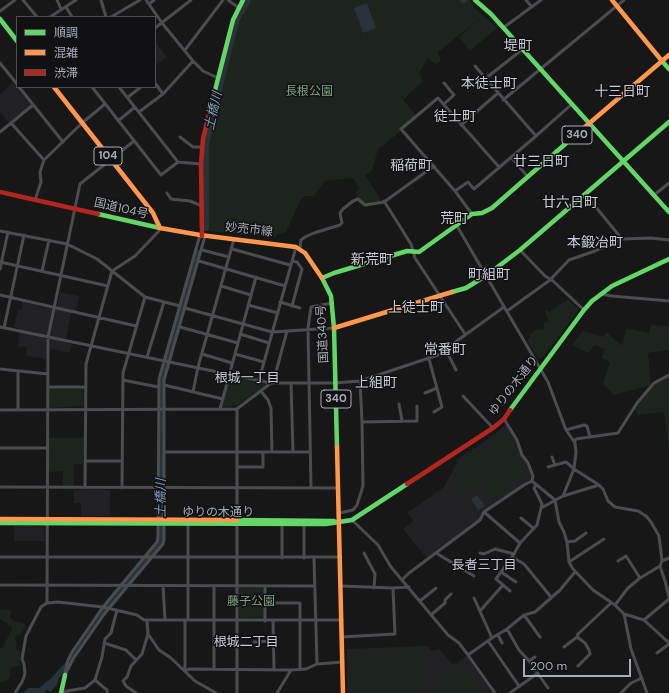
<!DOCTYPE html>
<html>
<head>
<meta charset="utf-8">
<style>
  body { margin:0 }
  #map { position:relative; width:669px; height:693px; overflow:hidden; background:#171717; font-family:"DM Sans","Noto Sans JP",sans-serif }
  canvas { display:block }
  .legend { position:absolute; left:16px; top:16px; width:140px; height:72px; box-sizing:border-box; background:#111113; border:1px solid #4d4f55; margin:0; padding:5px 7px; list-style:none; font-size:12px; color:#a8adb8 }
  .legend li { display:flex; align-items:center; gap:8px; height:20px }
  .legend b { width:20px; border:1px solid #4d4f55 }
  .scale { position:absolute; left:523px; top:659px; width:108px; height:18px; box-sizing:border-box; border:2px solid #a8adb8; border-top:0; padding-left:5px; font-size:12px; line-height:14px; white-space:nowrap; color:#a8adb8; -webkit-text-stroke:3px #111113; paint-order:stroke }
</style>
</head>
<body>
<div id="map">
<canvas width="669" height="693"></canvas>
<ul class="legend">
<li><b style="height:5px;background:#63d668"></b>順調</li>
<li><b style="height:5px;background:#ff974d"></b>混雑</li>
<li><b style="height:5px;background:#b3261e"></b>渋滞</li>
</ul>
<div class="scale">200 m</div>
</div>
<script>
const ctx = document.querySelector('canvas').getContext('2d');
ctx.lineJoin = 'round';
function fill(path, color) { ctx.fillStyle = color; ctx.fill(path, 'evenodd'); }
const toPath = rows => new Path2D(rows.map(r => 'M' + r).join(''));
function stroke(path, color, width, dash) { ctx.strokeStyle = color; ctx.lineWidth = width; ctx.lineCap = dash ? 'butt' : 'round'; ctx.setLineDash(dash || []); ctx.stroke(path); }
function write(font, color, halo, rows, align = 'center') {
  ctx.font = font + ' "DM Sans","Noto Sans JP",sans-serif'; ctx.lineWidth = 3; ctx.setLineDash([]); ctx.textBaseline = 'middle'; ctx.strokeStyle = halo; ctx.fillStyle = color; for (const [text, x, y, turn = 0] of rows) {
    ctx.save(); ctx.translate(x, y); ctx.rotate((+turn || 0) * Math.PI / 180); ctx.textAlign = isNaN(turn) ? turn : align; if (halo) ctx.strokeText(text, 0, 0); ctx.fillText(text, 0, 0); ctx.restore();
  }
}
fill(toPath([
  [156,43,167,57,155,66,155,44],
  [13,83,31,105,9,123,0,112,0,94],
  [60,292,79,296,76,311,72,310,65,342,72,344,70,353,46,348,46,359,26,356,27,347,18,346,20,329,14,327,18,309,21,310,23,302,56,310],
  [505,425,507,425,516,439,522,456,529,470,532,477,531,481,483,512,479,520,428,557,425,556,403,529,413,521,407,513,444,487,457,463,456,460,494,435],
  [74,490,110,490,110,516,81,516,81,503,74,503],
  [14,526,43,526,44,527,45,541,14,541],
  [427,646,432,651,439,649,453,665,467,656,493,693,347,693,347,649]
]), '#212123');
fill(toPath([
  [247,0,470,0,473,6,483,16,438,52,441,61,435,64,428,58,419,73,423,81,404,99,402,96,401,97,416,115,400,128,401,131,378,149,372,171,365,175,381,200,380,201,365,204,358,198,355,193,360,189,353,178,331,180,325,181,314,196,305,196,300,201,286,232,277,234,276,237,208,231,206,230,204,144,228,45,235,23],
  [483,16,491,22,497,28,470,51,459,37],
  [568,299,578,309,578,311,542,358,538,358,527,340,530,338,531,333,537,329,543,330,544,323,549,320,546,315,546,309,549,312],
  [651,325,669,326,669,350,648,353,651,385,614,395,603,384,610,362,601,358,605,349,594,345,589,353,572,345,583,331,604,337,606,332,622,346,626,328,649,333],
  [231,376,264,383,265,385,238,405,224,407,222,406],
  [669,377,669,452,664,412,638,415,634,408,654,383],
  [51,388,83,389,84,406,51,408,49,407,49,390],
  [504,435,527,474,490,499,479,483,462,494,454,482,466,463,465,460],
  [49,438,84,438,83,464,74,464,74,486,63,486,63,471,49,472],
  [239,587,263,588,264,617,240,618,239,616],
  [0,609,11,610,10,618,16,622,23,623,26,626,21,634,17,634,15,640,17,645,16,650,20,651,20,666,11,667,10,678,0,683,0,648,2,649,12,629,12,627,0,619],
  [422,650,423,693,351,693,349,653],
  [463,669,466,670,475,681,474,683,482,693,435,693,441,684,439,682,449,671]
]), '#1d241e');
fill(toPath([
  [367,3,376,28,363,33,354,8],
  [477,495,485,506,478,510,471,499],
  [61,670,57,685,50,692,47,689,42,693,38,691,38,689]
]), '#2a3239');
stroke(toPath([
  [463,0,464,0],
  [206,228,206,144,230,45,237,19,248,0],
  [56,677,68,664,101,613,162,541,162,381,198,253],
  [27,693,29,691,41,691,44,689]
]), '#2a3239', 6);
stroke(toPath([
  [23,0,37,17],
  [57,0,61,9],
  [101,0,106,17],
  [146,0,162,23,193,61,203,71,218,78],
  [228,0,239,8],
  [526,0,532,7],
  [149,4,154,0],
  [66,7,72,17],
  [0,11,15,0],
  [50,17,76,0],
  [111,17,140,0],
  [155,28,191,0],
  [503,28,541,0],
  [185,50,223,0],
  [0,63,17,84],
  [475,66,536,136],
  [486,78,523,49],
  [155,83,163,94],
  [19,87,63,142],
  [92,87,161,175,178,162],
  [119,87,178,162,201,164],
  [128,97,141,87],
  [503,100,624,0],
  [444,104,454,95,444,83],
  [139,112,163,94,193,61],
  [118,121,135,107],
  [11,123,44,160,82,123,105,104],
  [461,125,498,93],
  [0,132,33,105],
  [180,137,193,147,202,147],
  [511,157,528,177],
  [455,191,468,182,474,189,536,136,572,104],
  [167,193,171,199,190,201,202,206],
  [585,194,622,239],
  [654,195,669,183],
  [35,200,41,182,40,172,44,160],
  [384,201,411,244,415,258,465,334],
  [472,214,455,191,401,129,438,98,499,167],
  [457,226,548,382,566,430,575,443,576,452,574,469,563,496,541,508],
  [0,231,67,244,97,259,145,297,180,306],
  [232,249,290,265],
  [300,249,301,240,305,237,314,233,340,225,342,223,340,213,343,209,353,201,358,199,365,205,384,202,434,166],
  [202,250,229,257],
  [520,250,545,276,553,281,584,310],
  [199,261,285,286],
  [292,261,297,262,302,269,292,306],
  [0,262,108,286],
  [0,269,8,232],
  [42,271,49,240],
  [221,286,251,295],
  [601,294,612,296,669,301],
  [0,295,136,326],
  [280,302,300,308],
  [248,305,278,313],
  [185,308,272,332,334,328],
  [507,311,550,280,569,260,595,251,622,239,651,238,669,240],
  [0,327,271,383,335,383,360,381,447,352,447,348,504,307],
  [180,327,238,343],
  [4,328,24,235],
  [240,334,269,343],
  [447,352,456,370],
  [202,354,232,363],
  [235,354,264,362],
  [147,357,164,302],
  [429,359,442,407,434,412],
  [0,369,48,374],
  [18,371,18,410],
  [123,380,158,387],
  [259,380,296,247],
  [273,383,287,331],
  [291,383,293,452],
  [164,385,223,399],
  [48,387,86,387],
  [261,391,268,400,271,408,272,452],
  [193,392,198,367,234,239],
  [425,393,437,388],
  [463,396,493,428],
  [399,404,402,421],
  [220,409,256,277],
  [0,410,237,409],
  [504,419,517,440,522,455,528,463,533,476,532,481],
  [362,422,417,421,417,406],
  [566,430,584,425,587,426,590,437],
  [574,442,576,439,618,433,637,403,654,383,669,375],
  [0,448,47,448],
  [164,452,310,452],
  [552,457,555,465],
  [85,461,122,461],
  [238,467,263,467,263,452],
  [548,467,566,462,574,469,599,485,603,489,608,501,615,507,638,511,646,516,651,522,659,536,662,561],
  [532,481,555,500,559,522,564,532,567,542,569,562,573,569,593,590,615,605,624,614,644,620,669,643],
  [0,487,338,488],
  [85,487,86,364,112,271,135,256,158,232,160,228],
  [122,488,123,373,145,297],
  [311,488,308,328,311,307,332,303],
  [563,496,599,485],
  [484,512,520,543],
  [339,513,353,510,357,505,363,486,362,422,360,381],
  [521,518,533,528],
  [352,520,378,545,391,567,448,635,459,643,468,655,495,693],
  [282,523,282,558],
  [304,523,304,558],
  [567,542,575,541,586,533],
  [364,553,375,574,374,588],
  [436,553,474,576],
  [480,553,484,554,495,549,514,554],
  [0,557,341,557],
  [512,557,524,564,551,597],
  [314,558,317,664],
  [618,561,626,556,640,578],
  [569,562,604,539],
  [660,566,665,581,669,597],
  [501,572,516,582],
  [402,580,409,573,480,520,484,512,524,485,532,481],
  [0,585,314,586],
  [163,586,165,620],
  [214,586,214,669],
  [265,586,265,621],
  [341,586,393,588,409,587],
  [510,591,496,579,514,554,520,543,537,525,542,504,534,488,536,485],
  [474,598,492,638],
  [420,601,436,588],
  [47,603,48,337,80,184,134,141],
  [265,603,300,603,300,669],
  [615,605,628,588,640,578,660,566,662,561,669,558],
  [480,611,503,585],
  [624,614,631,649,647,693],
  [431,615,445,603,445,600,451,594],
  [524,615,540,637],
  [147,620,148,634,159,650,171,658,195,681,216,693],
  [185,620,185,671,189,669,291,670,306,669,317,664,343,662],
  [188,620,188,523],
  [273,620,274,669],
  [644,620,669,599],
  [507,629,519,650,529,661,535,657],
  [498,635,502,643],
  [342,637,395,634,393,588],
  [488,641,519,686],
  [254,642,273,641],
  [104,643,126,650,136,660],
  [564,647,577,637],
  [657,653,669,644],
  [468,655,492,638,507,629,524,615,535,612,560,590,575,572],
  [529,661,548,688],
  [578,666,590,654,589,650,585,643,577,637,578,634,611,603],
  [65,673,68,660,72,652,103,607,157,542,158,537,159,379,200,235],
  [65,675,73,659,105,613,163,544,164,540,164,380,205,236],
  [95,680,107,690,107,693],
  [61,692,85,688,95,680,102,657,105,639,111,633,117,610],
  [15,693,22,682,25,674,24,664,22,659,26,636,41,607,47,603,58,602,103,607,137,615,144,620,342,620],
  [136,693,126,686,123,681,127,677,131,666,142,654,148,634],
  [237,693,237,409,271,383],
  [277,693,291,670],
  [510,693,538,673],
  [621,693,631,683,642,678]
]), '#4b4c50', 3);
stroke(toPath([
  [475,0,491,14,669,212],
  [0,19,17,41],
  [662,61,669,69],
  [211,106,233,20,243,0],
  [98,214,160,228],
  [452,292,466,288,487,275,520,250,669,122],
  [510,410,584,310,592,301,612,286,669,259],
  [337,447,334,328,331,296,322,278,334,273,407,251,419,252,472,214,482,213,492,208,571,139],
  [237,520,334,521],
  [0,523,326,524,352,520,407,484],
  [61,693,65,675]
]), '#63d668', 4.5);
stroke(toPath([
  [612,0,662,61],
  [54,87,153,213,160,228],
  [571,139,669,55],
  [160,228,200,235,296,247,305,253,322,278],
  [334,328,452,292],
  [337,447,343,693],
  [0,519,237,520]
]), '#ff974d', 4.5);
stroke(toPath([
  [0,192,98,214],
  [202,236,201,164,203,139,211,106],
  [407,484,493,428,504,419,510,410]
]), '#b3261e', 4.5);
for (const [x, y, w] of [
  [577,135,30],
  [108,156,28],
  [336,399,30]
]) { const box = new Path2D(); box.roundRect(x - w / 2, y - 9, w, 18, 3); ctx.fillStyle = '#111113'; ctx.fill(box); stroke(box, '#a8adb8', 1); }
write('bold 11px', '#a8adb8', null, [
  ["340",577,135],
  ["104",108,156],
  ["340",336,399]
]);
write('12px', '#7fa381', '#111113', [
  ["長根公園",309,92],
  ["藤子公園",251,602]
]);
write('12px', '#a8adb8', '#111113', [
  ["国道104号",121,209,13],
  ["妙売市線",249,230,6],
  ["国道340号",323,334,-93],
  ["ゆりの木通り",514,386,-52],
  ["ゆりの木通り",218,513]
]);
write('italic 13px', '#7f9bb3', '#111113', [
  ["土橋川",214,111,-77],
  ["土橋川",162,498,-90]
]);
write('13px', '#c9ccd4', '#111113', [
  ["根城一丁目",247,379],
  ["長者三丁目",484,566],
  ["根城二丁目",246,643]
]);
write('14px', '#c9ccd4', '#111113', [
  ["堤町",518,46],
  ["本徒士町",489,84],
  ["十三日町",622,92],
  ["徒士町",455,117],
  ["廿三日町",541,162],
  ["稲荷町",411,166],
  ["廿六日町",570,203],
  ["荒町",454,219],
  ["本鍛冶町",595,243],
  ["新荒町",372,260],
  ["町組町",489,275],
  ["上徒士町",416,308],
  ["常番町",445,350],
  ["上組町",376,383]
]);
</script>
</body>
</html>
